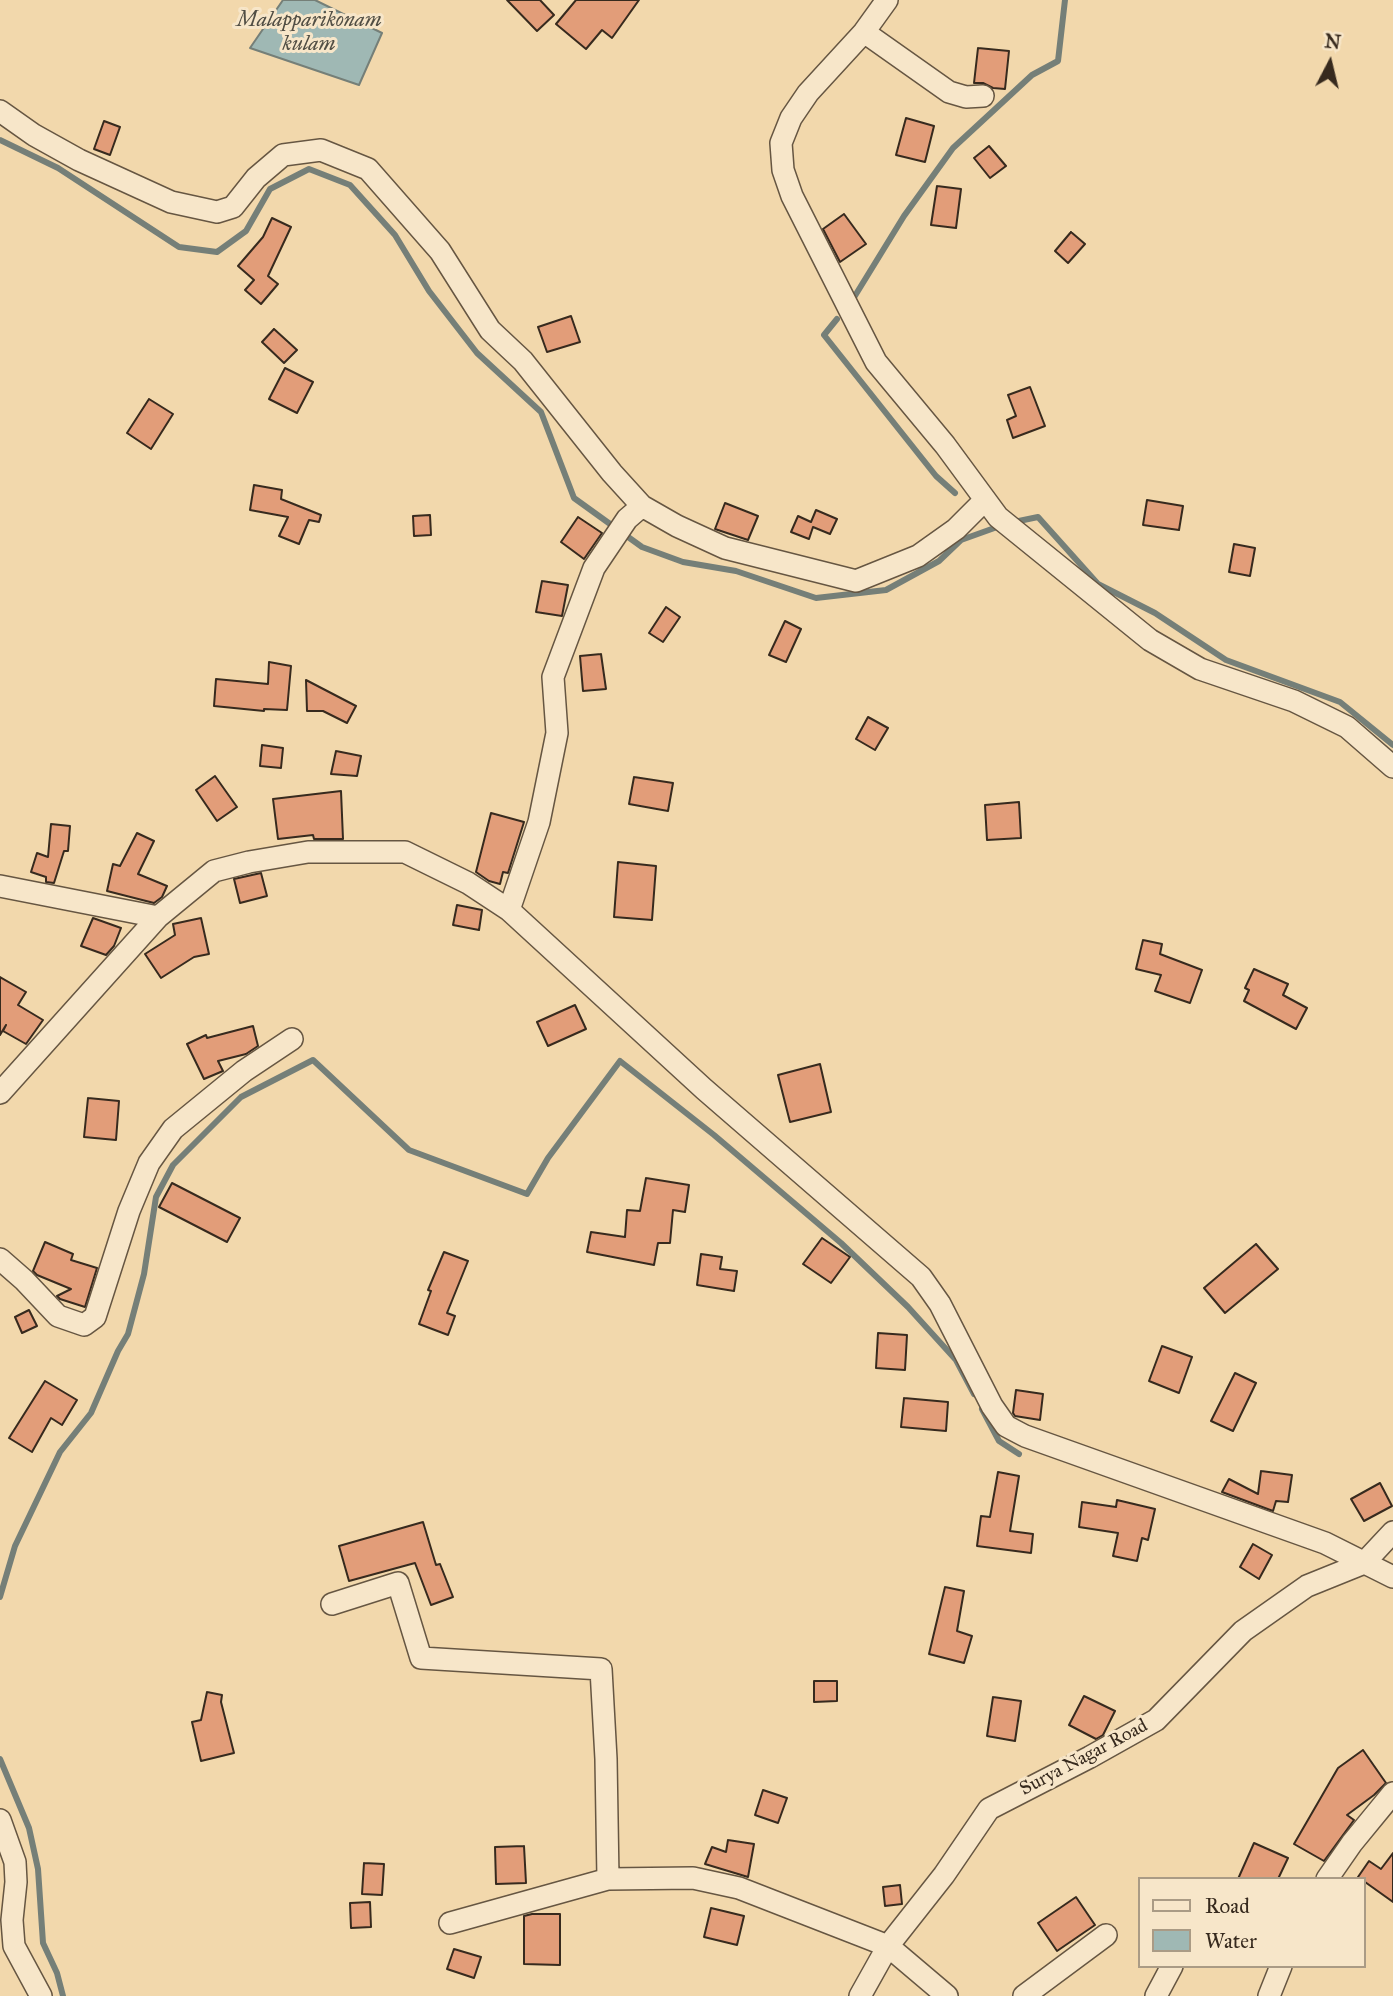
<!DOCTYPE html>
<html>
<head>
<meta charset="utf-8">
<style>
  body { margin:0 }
  #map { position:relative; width:1393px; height:1996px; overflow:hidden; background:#f2d8ac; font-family:"IM FELL Great Primer",serif }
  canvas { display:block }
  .legend { position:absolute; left:1138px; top:1877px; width:228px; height:91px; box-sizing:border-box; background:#f7e6c9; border:2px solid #aa9b85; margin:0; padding:9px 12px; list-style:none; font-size:21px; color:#372a1e }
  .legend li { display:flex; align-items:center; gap:14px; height:35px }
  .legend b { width:35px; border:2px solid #aa9b85 }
  .north { position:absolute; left:1295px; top:28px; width:70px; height:70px; -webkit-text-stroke:5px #f7e6c9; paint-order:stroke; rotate:7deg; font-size:19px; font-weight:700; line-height:28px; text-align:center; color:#372a1e }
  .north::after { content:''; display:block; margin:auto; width:24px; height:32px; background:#372a1e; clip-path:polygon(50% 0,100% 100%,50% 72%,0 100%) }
</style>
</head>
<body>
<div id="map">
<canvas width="1393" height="1996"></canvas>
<ul class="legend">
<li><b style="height:9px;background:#f7e6c9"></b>Road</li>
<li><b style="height:19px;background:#9fb8b4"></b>Water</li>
</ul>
<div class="north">N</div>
</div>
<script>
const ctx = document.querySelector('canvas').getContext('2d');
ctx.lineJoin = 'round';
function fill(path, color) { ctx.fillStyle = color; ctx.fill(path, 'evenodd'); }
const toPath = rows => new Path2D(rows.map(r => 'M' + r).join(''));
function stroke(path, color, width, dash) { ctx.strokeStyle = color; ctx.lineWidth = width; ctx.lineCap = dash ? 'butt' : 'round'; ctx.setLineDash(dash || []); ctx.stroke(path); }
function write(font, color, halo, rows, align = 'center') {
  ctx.font = font + ' "IM FELL Great Primer",serif'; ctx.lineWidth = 6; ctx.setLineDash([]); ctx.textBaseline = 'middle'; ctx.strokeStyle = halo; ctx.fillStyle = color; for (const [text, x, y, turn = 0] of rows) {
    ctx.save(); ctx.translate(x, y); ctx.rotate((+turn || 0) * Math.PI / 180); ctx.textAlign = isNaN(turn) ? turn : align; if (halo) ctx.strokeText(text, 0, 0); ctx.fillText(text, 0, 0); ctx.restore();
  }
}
const water = toPath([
  [283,0,315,0,382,33,359,85,250,48,283,0]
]);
fill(water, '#9fb8b4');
stroke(water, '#757f78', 2);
stroke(toPath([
  [0,140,58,168,179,247,217,252,246,231,270,189,309,169,350,185,395,235,429,291,477,353,541,412,574,498,642,547,683,562,736,571,816,598,886,590,939,561,961,540,1000,526],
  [853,299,904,216,953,148,1032,75,1058,61,1065,0],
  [837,319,824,335,936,476,955,493],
  [1014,522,1038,517,1098,584,1155,613,1226,660,1340,702,1393,745],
  [982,1409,999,1441,1019,1454],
  [0,1597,15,1546,60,1452,91,1413,118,1351,128,1334,144,1274,156,1197,173,1165,241,1097,313,1060,409,1150,527,1194,548,1158,620,1061,714,1135,841,1243,908,1307,956,1360,974,1394],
  [0,1759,29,1828,38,1869,43,1943,57,1973,63,1996]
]), '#757f78', 6);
const building = toPath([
  [507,0,540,0,554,15,537,31,507,0],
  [576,0,639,0,612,38,602,30,586,49,556,24,576,0],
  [978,48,1009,51,1005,89,993,88,983,83,974,83,978,48],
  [906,118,934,126,925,162,896,155,906,118],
  [104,121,120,127,110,155,94,149,104,121],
  [989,146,1006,166,990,178,974,158,989,146],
  [937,186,961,189,956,228,931,225,937,186],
  [844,214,866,244,840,262,823,229,844,214],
  [272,218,291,227,268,276,278,284,261,304,245,290,254,280,238,266,263,237,272,218],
  [1071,232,1085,244,1068,263,1055,251,1071,232],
  [571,316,580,342,547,352,538,327,571,316],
  [274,329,297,350,284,363,262,342,274,329],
  [285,368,313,382,297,413,269,399,285,368],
  [1030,387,1045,426,1013,438,1007,420,1016,416,1008,395,1030,387],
  [149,399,173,414,151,449,127,433,149,399],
  [254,485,282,490,281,499,321,515,319,522,309,520,299,544,279,536,288,517,250,510,254,485],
  [1147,500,1183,506,1179,530,1143,525,1147,500],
  [725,503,758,516,748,540,715,529,725,503],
  [816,510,837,519,830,534,813,527,809,539,791,532,798,516,811,522,816,510],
  [430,515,431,535,414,536,413,516,430,515],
  [578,517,602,533,584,559,561,542,578,517],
  [1234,544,1255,548,1250,576,1229,572,1234,544],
  [542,581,568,585,562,616,536,612,542,581],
  [666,607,680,617,663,642,649,633,666,607],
  [785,621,801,629,786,662,769,655,785,621],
  [601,654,606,689,583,691,580,656,601,654],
  [269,662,291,666,287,710,264,709,264,711,214,706,216,679,268,684,269,662],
  [306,680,356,706,347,723,323,711,307,711,306,680],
  [868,717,888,728,875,750,856,739,868,717],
  [262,745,283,748,281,768,260,766,262,745],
  [336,751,361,756,357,776,331,774,336,751],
  [215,776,237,807,217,821,196,790,215,776],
  [634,777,673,783,668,811,629,804,634,777],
  [341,791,343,839,314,839,313,835,278,839,273,799,341,791],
  [1019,802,1021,838,987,840,985,805,1019,802],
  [491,813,524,822,508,873,503,872,500,884,489,881,476,872,491,813],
  [51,824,70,826,68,851,64,851,54,883,46,882,46,877,31,872,37,853,48,857,51,824],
  [137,833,154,841,138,874,167,886,162,897,154,903,107,891,113,864,120,866,137,833],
  [618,862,656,866,652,920,614,917,618,862],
  [261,873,267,896,240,903,234,879,261,873],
  [457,905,482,910,479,930,453,925,457,905],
  [93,918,121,928,114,946,106,955,81,946,93,918],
  [201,918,209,954,194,957,161,978,145,954,175,935,173,924,201,918],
  [1143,940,1162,944,1160,954,1202,970,1190,1003,1155,991,1161,975,1136,969,1143,940],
  [1254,969,1288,984,1283,995,1307,1008,1296,1029,1244,1001,1249,990,1245,988,1254,969],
  [0,977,26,992,18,1005,43,1020,26,1044,3,1031,6,1025,0,1035,0,977],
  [575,1005,586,1029,548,1046,537,1022,575,1005],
  [253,1026,258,1046,246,1054,218,1061,223,1071,204,1079,187,1044,206,1035,207,1038,253,1026],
  [820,1064,831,1112,790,1122,778,1075,820,1064],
  [88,1098,119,1101,116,1140,84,1137,88,1098],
  [646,1178,689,1185,685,1212,673,1210,670,1243,658,1243,654,1265,587,1252,591,1232,625,1237,627,1210,640,1211,646,1178],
  [172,1183,240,1218,227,1242,159,1207,172,1183],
  [822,1238,850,1257,831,1283,803,1264,822,1238],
  [45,1242,73,1254,71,1260,97,1268,85,1307,60,1299,57,1296,71,1289,37,1275,33,1271,45,1242],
  [1256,1244,1278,1269,1225,1313,1204,1288,1256,1244],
  [444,1252,468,1261,447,1313,455,1316,448,1335,419,1324,431,1291,428,1290,444,1252],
  [701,1254,722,1257,720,1269,737,1271,734,1291,697,1285,701,1254],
  [29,1310,37,1326,22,1333,15,1317,29,1310],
  [878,1333,907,1335,905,1370,876,1368,878,1333],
  [1162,1346,1192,1357,1179,1393,1149,1381,1162,1346],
  [1235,1373,1256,1383,1233,1431,1211,1421,1235,1373],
  [45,1381,77,1400,62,1425,51,1418,32,1452,9,1438,45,1381],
  [1016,1390,1043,1394,1040,1420,1015,1416,1013,1413,1016,1390],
  [904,1398,948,1402,946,1431,901,1427,904,1398],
  [1261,1471,1292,1475,1288,1502,1276,1501,1273,1511,1222,1492,1229,1479,1258,1494,1261,1471],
  [998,1472,1019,1476,1010,1531,1033,1534,1031,1553,977,1546,981,1516,990,1517,998,1472],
  [1380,1483,1392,1506,1364,1521,1351,1499,1380,1483],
  [1117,1500,1155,1509,1148,1540,1142,1538,1137,1561,1113,1556,1118,1533,1079,1527,1082,1502,1116,1507,1117,1500],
  [423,1522,436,1565,440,1564,453,1597,431,1605,415,1563,349,1581,339,1546,423,1522],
  [1253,1544,1272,1555,1259,1579,1240,1567,1253,1544],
  [945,1587,964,1591,957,1631,972,1636,964,1663,929,1654,945,1587],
  [814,1681,837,1681,837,1701,814,1702,814,1681],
  [207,1692,222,1695,221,1702,234,1753,201,1761,192,1722,201,1720,207,1692],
  [1084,1696,1115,1711,1103,1735,1096,1739,1069,1725,1084,1696],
  [993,1697,1021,1701,1015,1741,987,1736,993,1697],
  [1363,1750,1386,1783,1374,1795,1347,1815,1354,1820,1324,1861,1294,1844,1338,1768,1363,1750],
  [763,1790,787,1798,778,1823,755,1815,763,1790],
  [728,1840,754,1844,748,1877,705,1864,712,1847,726,1852,728,1840],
  [1254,1843,1288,1858,1278,1879,1238,1879,1254,1843],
  [524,1846,526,1883,496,1884,495,1847,524,1846],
  [1393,1853,1393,1902,1358,1877,1369,1861,1381,1869,1393,1853],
  [364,1863,384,1864,382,1895,362,1894,364,1863],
  [900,1885,902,1904,885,1906,883,1887,900,1885],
  [1076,1897,1095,1925,1057,1951,1038,1923,1076,1897],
  [370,1902,371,1927,351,1928,350,1903,370,1902],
  [711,1908,744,1916,737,1945,704,1937,711,1908],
  [532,1914,560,1914,560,1965,524,1964,524,1916,532,1914],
  [454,1949,481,1957,474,1978,447,1969,454,1949]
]);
fill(building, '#e29d79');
stroke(building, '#372a1e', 2);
const minor = toPath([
  [887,0,864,32,808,93,791,118,781,143,783,170,792,196,876,362,945,445,998,517,1150,640,1200,669,1294,701,1347,727,1393,767],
  [864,32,949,92,966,97,983,96],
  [0,111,34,135,79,160,171,202,217,212,233,207,256,178,283,155,321,150,368,169,440,251,490,330,523,361,612,473,642,506,677,526,725,548,856,581,918,556,956,529,985,500],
  [0,886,158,917,214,871,249,862,308,852,405,852,468,883,509,910,704,1089,921,1277,940,1304,992,1406,1006,1426,1025,1436,1325,1543,1393,1577],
  [509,910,539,822,557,733,553,677,594,568,627,519,642,506],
  [0,1093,158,917],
  [0,1259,24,1280,58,1316,84,1325,95,1317,129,1211,149,1163,173,1129,244,1071,292,1039],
  [332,1604,398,1583,421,1658,601,1669,606,1759,608,1879],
  [0,1820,15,1862,16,1882,12,1920,14,1946,41,1996],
  [1327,1879,1352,1843,1393,1793],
  [450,1923,608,1879,693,1878,739,1888,888,1946,947,1996],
  [860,1996,888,1946,944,1875,989,1809,1090,1757,1156,1720,1243,1631,1307,1586,1364,1563,1393,1532],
  [1024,1996,1106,1935],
  [1156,1996,1172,1966],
  [1269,1996,1281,1966]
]);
stroke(minor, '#665642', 24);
stroke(minor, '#f7e6c9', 21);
write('19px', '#372a1e', '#f7e6c9', [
  ["Surya Nagar Road",1084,1758,-28]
]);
write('italic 21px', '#514e44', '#f7e6c9', [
  ["Malapparikonam",309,21],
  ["kulam",309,45]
]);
</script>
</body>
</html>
